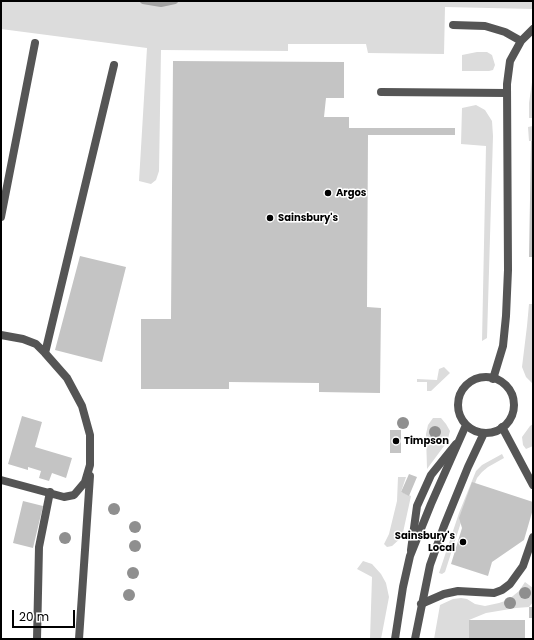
<!DOCTYPE html>
<html>
<head>
<meta charset="utf-8">
<style>
  body { margin:0 }
  #map { position:relative; width:534px; height:640px; overflow:hidden; background:#fff; font-family:Poppins,sans-serif }
  canvas { display:block }
  .frame { position:absolute; inset:0; border:2px solid #000; pointer-events:none }
  .scale { position:absolute; left:12px; top:610px; width:63px; height:18px; box-sizing:border-box; border:2px solid #000; border-top:0; padding-left:5px; font-size:12px; line-height:14px; white-space:nowrap; color:#000; -webkit-text-stroke:3px #fff; paint-order:stroke }
</style>
</head>
<body>
<div id="map">
<canvas width="534" height="640"></canvas>
<div class="frame"></div>
<div class="scale">20 m</div>
</div>
<script>
const ctx = document.querySelector('canvas').getContext('2d');
ctx.lineJoin = 'round';
function fill(path, color) { ctx.fillStyle = color; ctx.fill(path, 'evenodd'); }
const toPath = rows => new Path2D(rows.map(r => 'M' + r).join(''));
function stroke(path, color, width, dash) { ctx.strokeStyle = color; ctx.lineWidth = width; ctx.lineCap = dash ? 'butt' : 'round'; ctx.setLineDash(dash || []); ctx.stroke(path); }
function write(font, color, halo, rows, align = 'center') {
  ctx.font = font + ' Poppins,sans-serif'; ctx.lineWidth = 3; ctx.setLineDash([]); ctx.textBaseline = 'middle'; ctx.strokeStyle = halo; ctx.fillStyle = color; for (const [text, x, y, turn = 0] of rows) {
    ctx.save(); ctx.translate(x, y); ctx.rotate((+turn || 0) * Math.PI / 180); ctx.textAlign = isNaN(turn) ? turn : align; if (halo) ctx.strokeText(text, 0, 0); ctx.fillText(text, 0, 0); ctx.restore();
  }
}
fill(toPath([
  [1,1,533,1,533,9,445,7,444,54,368,53,366,44,288,44,288,51,161,50,159,171,156,180,151,184,139,181,147,48,1,29],
  [477,52,487,52,492,55,495,65,493,70,489,71,462,71,462,55],
  [533,75,533,118,529,118,529,103],
  [476,105,485,110,492,121,493,136,487,338,482,341,486,146,461,144,462,108],
  [533,126,533,141,529,141,528,127],
  [529,304,533,304,533,384,526,377,522,367,527,326],
  [444,367,450,373,431,391,427,391,427,382,417,382,417,379,437,380,439,369],
  [433,418,441,418,446,424,450,431,447,442,427,469,426,434,428,425],
  [533,424,533,446,526,449,523,445,522,437,530,426],
  [502,454,504,458,488,467,482,472,477,478,464,513,445,572,442,574,439,573,459,513,476,471,482,465],
  [398,477,406,477,401,492,411,496,402,537,392,546,387,547,384,544,389,534,397,501],
  [363,561,372,564,381,574,386,583,389,597,381,639,370,639,372,577,357,569],
  [525,582,533,588,533,602,529,607,516,608,486,613,469,620,469,639,434,639,440,605,453,599,461,598,467,599,475,604,485,606,499,603,508,600,519,591]
]), '#dcdcdc');
stroke(toPath([
  [143,1,161,4,175,1]
]), '#a3a3a3', 6);
fill(toPath([
  [173,61,344,62,344,98,326,98,324,117,349,117,349,128,455,128,455,135,368,135,367,307,381,308,380,393,319,392,319,383,229,382,229,389,141,389,141,319,171,319],
  [531,141,533,141,533,257,529,257],
  [80,256,126,267,102,362,55,350],
  [22,416,42,422,35,447,72,458,66,478,52,473,49,481,39,478,41,471,28,467,28,470,8,464],
  [390,430,401,430,401,453,390,453],
  [409,474,417,477,409,496,401,492],
  [472,482,533,502,533,509,524,540,492,562,488,576,451,564,462,528,459,518],
  [23,501,43,506,33,548,13,543],
  [529,607,533,607,533,618,529,618],
  [469,620,525,620,525,639,469,639]
]), '#c4c4c4');
stroke(toPath([
  [453,25,485,26,505,32,521,41],
  [381,92,507,93],
  [1,217,35,43],
  [1,335,23,339,36,344,45,353],
  [493,379,503,346,506,316,508,270,507,84,510,61,521,41,533,29],
  [502,427,533,485],
  [1,480,64,497,74,495,85,482,90,465,90,435,82,406,67,378,45,353,114,65],
  [411,550,417,506,431,475,456,444],
  [421,604,444,594,458,591,494,593,502,590,510,584,523,566,533,537],
  [37,639,39,547,50,492],
  [79,639,90,476]
]), '#555', 8);
stroke(toPath([
  '458 405a28 28 0 1 1 56 0a28 28 0 1 1-56 0Z',
  [395,639,403,587,410,556,431,504,466,425],
  [415,639,430,565,444,526,468,467,484,433]
]), '#555', 8);
ctx.fillStyle = '#8f8f8f';
for (const [x, y] of [
  [403,423],
  [435,432],
  [114,509],
  [135,527],
  [65,538],
  [135,546],
  [133,573],
  [525,593],
  [129,595],
  [510,603]
]) { ctx.beginPath(); ctx.arc(x, y, 6, 0, 2 * Math.PI); ctx.fill(); }
for (const [x, y, r, color] of [
  [328,193,4,"#000"],
  [270,218,4,"#000"],
  [396,441,4,"#000"],
  [463,542,4,"#000"]
]) { const dot = new Path2D(); dot.arc(x, y, r, 0, 2 * Math.PI); ctx.fillStyle = color; ctx.fill(dot); stroke(dot, '#fff', 1.5); }
write('bold 10px', '#000', '#fff', [
  ["Argos",336,193],
  ["Sainsbury's",278,218],
  ["Timpson",404,441],
  ["Sainsbury's",455,536,"right"],
  ["Local",455,548,"right"]
], 'left');
</script>
</body>
</html>
